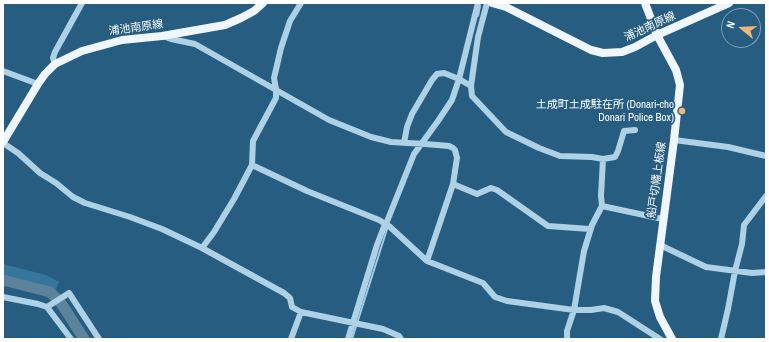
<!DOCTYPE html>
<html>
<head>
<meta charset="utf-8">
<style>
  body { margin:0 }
  #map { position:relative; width:769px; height:342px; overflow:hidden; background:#265d81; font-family:"Archivo Narrow",sans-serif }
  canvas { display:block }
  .frame { position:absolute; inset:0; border:4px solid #fff; pointer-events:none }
  .north { position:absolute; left:721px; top:8px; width:40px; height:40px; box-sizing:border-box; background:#265d81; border:1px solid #7d9eb3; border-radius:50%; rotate:288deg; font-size:11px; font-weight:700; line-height:16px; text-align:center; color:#fff }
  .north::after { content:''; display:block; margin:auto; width:14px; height:18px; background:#f0b772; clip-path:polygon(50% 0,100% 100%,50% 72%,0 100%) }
</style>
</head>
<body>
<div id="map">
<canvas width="769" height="342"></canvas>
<div class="frame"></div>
<div class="north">N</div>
</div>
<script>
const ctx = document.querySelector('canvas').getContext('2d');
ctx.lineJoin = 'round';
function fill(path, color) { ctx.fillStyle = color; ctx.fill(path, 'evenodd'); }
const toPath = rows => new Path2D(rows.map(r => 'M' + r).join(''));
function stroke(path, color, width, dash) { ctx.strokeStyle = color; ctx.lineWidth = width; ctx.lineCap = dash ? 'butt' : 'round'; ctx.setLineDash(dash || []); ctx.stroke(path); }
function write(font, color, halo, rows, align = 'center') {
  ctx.font = font + ' "Archivo Narrow","Noto Sans JP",sans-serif'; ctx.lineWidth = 3.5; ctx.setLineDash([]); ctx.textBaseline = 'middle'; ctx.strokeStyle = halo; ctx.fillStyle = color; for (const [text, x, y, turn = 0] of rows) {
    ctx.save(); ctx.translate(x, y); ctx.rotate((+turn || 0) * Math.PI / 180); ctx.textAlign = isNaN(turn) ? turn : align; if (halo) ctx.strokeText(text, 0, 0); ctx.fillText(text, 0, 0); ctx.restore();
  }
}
fill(toPath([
  [3,264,46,275,59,282,56,289,3,275]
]), '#36769d');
stroke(toPath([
  [478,16,480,6],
  [352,339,388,226]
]), '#a2cde7', 2);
stroke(toPath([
  [3,280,50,292,61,303,84,339]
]), '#5b839b', 11);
stroke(toPath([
  [487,3,478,37,471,86,472,96,506,132,539,148,560,156,592,157,603,159,615,157,618,151,624,131,635,130],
  [163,36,171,39,195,44,329,120,371,137,391,142,425,144,449,146,453,148,455,150,457,158,453,184,427,261],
  [55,64,53,58,55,52,82,3],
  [3,71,38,84],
  [674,140,728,147,766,156],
  [3,143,18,153,40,173,56,183,73,197,85,203,130,217,162,229,202,248,284,293,290,298,292,307,301,312,383,329,399,336,401,339],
  [404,143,407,127,412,114,432,80,437,74,444,73,459,79,471,86],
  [252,165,307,191,379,220,389,226,427,261,483,283,495,297,507,301,574,310,591,310,604,308,618,312,660,339],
  [453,184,477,194,491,188,497,190,548,226,590,229],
  [602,206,601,196,603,159],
  [386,224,414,154,438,121,452,100,459,79,478,3],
  [660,245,706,267,752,273,766,272],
  [202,248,214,232,234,199,252,165,253,141,276,98,276,89,274,78,281,48,290,21,301,3],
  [3,297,38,304,47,307,71,339],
  [47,307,69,293,99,339],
  [291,339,301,312],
  [348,339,377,245,385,224],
  [567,339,567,331,574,310,577,292,584,251,592,225,602,206,663,219],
  [721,339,728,309,735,271,742,244,744,225,766,196]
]), '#aed1e6', 6);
stroke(toPath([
  [492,3,506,7,591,50,603,53,622,52,635,47,657,35,729,3],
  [645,3,657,35,676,70,680,85,674,140,656,277,655,301,660,317,672,339],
  [3,142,38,84,45,74,55,64,82,51,122,40,162,36,225,25,241,18,254,11,263,3]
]), '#eff7fd', 8);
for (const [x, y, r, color] of [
  [682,111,4,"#f0b772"]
]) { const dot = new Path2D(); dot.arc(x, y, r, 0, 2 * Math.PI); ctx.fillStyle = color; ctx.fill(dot); stroke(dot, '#265d81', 1.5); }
write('11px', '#fff', '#265d81', [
  ["浦池南原線",650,27,-25],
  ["浦池南原線",136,28,-8],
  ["船戸切幡上板線",657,180,-82]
]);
write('11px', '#fff', '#265d81', [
  ["土成町土成駐在所 (Donari-cho",674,105],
  ["Donari Police Box)",674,118]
], 'right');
</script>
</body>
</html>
